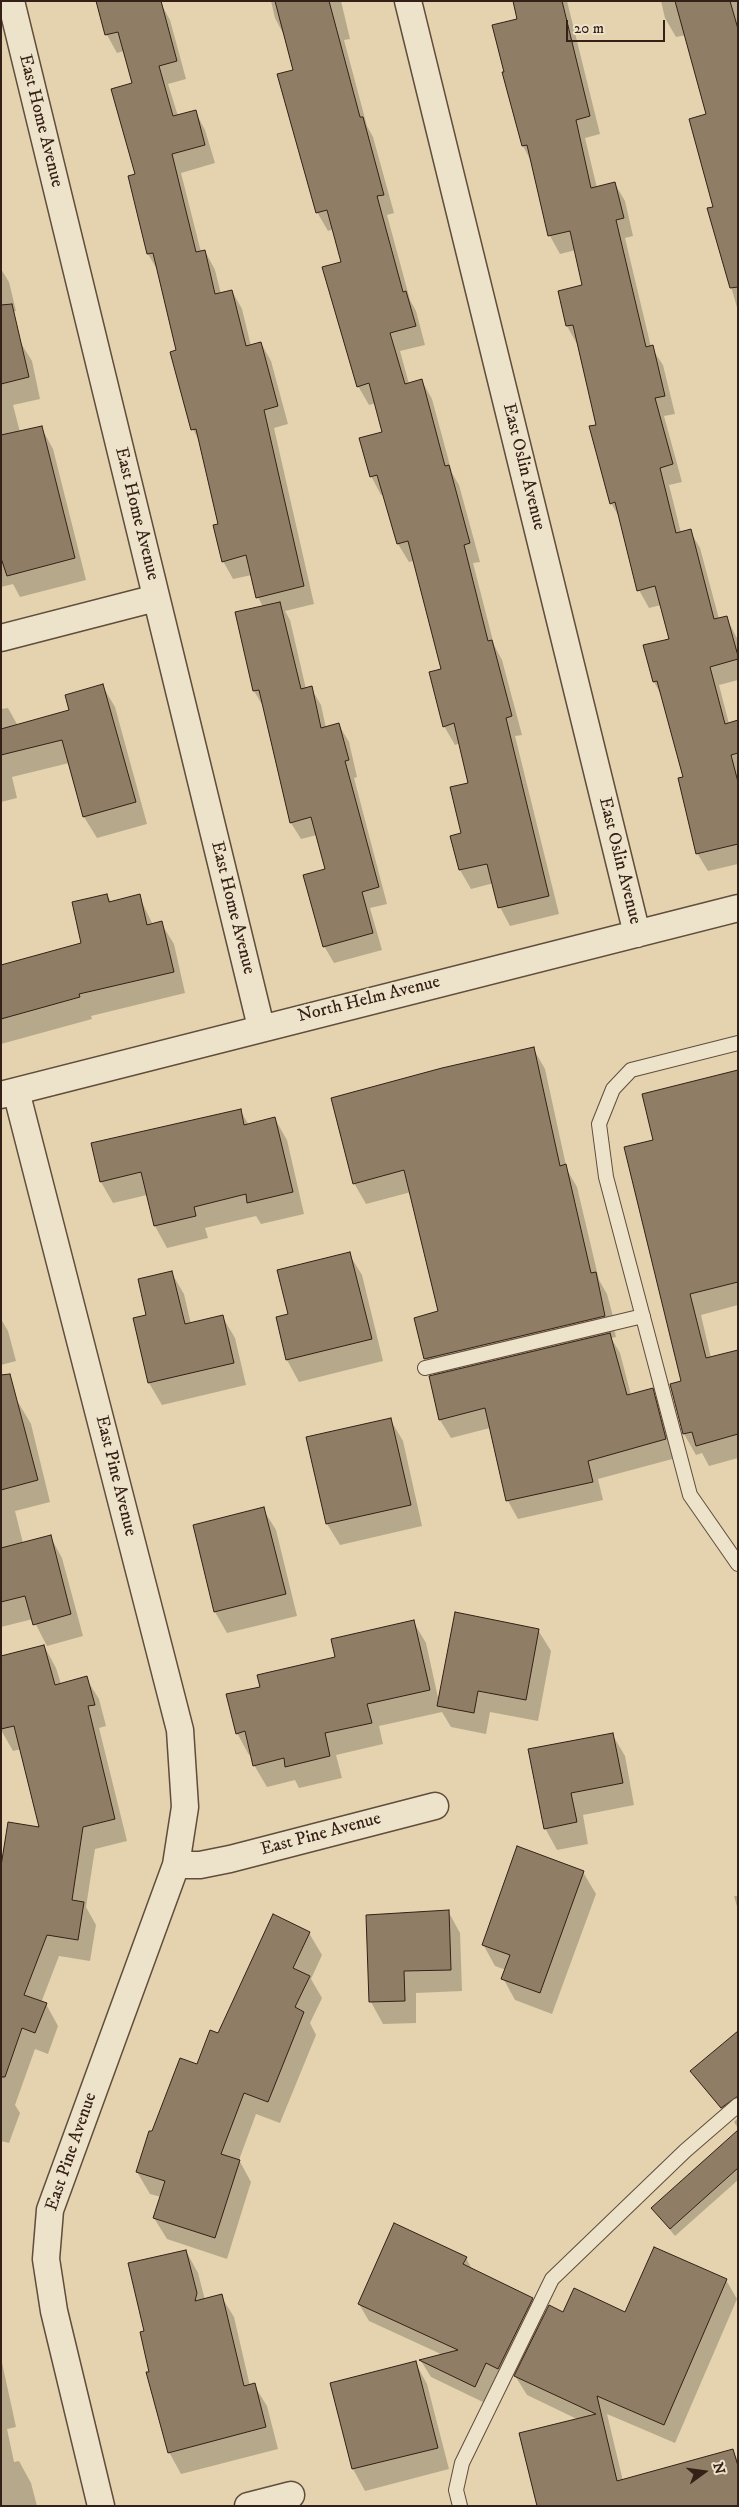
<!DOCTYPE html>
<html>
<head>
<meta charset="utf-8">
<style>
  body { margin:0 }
  #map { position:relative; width:739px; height:2507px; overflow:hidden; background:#e4d3ae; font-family:"IM FELL DW Pica",serif }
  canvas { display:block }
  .frame { position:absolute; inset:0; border:2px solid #342016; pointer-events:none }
  .north { position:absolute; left:679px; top:2447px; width:50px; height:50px; -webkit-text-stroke:4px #ede2ca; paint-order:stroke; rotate:76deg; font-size:14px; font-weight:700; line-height:20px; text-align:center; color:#342016 }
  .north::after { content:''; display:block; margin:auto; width:18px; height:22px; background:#342016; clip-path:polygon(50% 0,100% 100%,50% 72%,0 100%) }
  .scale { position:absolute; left:566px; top:20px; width:99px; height:22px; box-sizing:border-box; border:2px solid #342016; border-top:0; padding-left:6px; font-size:15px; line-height:18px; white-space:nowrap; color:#342016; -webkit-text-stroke:4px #ede2ca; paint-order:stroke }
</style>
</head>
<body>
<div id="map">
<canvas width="739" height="2507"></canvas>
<div class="frame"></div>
<div class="north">N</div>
<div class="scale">20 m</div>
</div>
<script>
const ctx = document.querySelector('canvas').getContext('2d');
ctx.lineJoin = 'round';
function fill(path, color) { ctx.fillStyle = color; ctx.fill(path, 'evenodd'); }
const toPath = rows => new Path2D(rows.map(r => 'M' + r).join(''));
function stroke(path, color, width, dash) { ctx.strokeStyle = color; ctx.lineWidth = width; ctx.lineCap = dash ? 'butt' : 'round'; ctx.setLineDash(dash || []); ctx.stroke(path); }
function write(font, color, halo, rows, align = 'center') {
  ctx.font = font + ' "IM FELL DW Pica",serif'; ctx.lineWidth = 4.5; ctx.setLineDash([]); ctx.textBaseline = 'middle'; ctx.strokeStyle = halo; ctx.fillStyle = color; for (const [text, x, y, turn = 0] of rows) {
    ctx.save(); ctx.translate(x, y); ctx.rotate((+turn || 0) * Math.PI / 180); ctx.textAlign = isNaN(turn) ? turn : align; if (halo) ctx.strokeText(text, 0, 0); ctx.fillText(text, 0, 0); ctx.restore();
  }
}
fill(toPath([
  [98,1,160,2,170,20,186,79,168,84,178,116,195,111,205,130,215,163,181,173,201,252,205,251,215,270,221,294,232,291,242,309,251,346,261,343,271,361,288,424,274,428,314,604,285,611,290,620,306,689,311,688,321,705,326,728,339,725,349,742,357,777,354,778,387,904,370,908,382,950,334,963,324,946,326,870,317,835,301,839,291,823,264,708,254,691,263,607,258,597,252,575,233,579,223,561,220,525,200,443,193,429,178,351,158,271,148,254,130,177,136,175,133,84,124,51,117,53,107,35],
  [271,1,341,1,350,39,344,40,367,126,373,137,394,213,387,215,410,300,416,311,425,345,400,351,409,384,422,381,432,399,452,473,459,485,480,562,473,563,494,645,502,660,522,735,515,736,559,914,510,926,500,907,494,883,471,889,460,870,452,837,463,834,470,784,460,743,455,745,444,726,442,670,414,561,409,562,398,544,384,494,381,495,371,476,383,432,376,403,369,405,358,386,342,263,334,229,328,231,317,212,295,71,285,37,275,18],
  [514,1,567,1,600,134,585,138,597,188,615,184,625,201,633,236,625,238,651,347,663,365,675,414,664,416,682,482,669,485,681,533,690,531,700,548,719,619,726,617,738,640,738,680,719,685,729,724,738,724,738,864,708,871,697,853,685,777,663,698,654,682,645,646,671,639,661,605,649,608,639,590,621,520,611,503,597,426,577,344,567,326,559,292,584,286,576,250,560,254,550,236,532,163,523,146,506,73,518,20],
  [661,1,738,1,738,311,709,209,714,208,708,115,686,35,676,37,665,18],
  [1,269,9,282,16,311,1,314],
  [19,340,32,361,40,399,13,405,20,432,41,427,53,449,86,580,20,597,13,584,1,587,1,344],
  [102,685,115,707,147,824,97,838,84,817,69,763,12,777,17,798,1,802,1,709,8,708,18,726,71,711],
  [107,895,111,902,139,896,153,925,161,923,174,944,185,993,91,1016,92,1019,1,1044,1,966,83,944],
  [533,1048,545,1069,567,1170,577,1187,599,1280,607,1294,614,1320,612,1320,616,1337,611,1338,620,1353,631,1395,652,1390,663,1408,676,1458,598,1479,603,1500,518,1519,508,1501,490,1428,451,1438,440,1420,430,1377,435,1376,426,1359,415,1318,439,1312,411,1192,366,1204,354,1183],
  [738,1072,738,1305,701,1315,711,1358,738,1352,738,1458,709,1466,702,1453,696,1455,684,1434,671,1385,682,1382,654,1141],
  [240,1110,249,1125,275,1119,287,1140,304,1214,261,1224,256,1216,205,1228,208,1238,167,1248,155,1226,147,1195,113,1203,101,1182],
  [349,1254,362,1275,383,1361,299,1382,287,1360,277,1318,289,1315],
  [171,1272,184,1294,191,1324,222,1316,235,1338,246,1385,162,1405,149,1383,134,1319,148,1316],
  [1,1319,8,1331,16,1361,1,1365],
  [18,1402,31,1424,50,1502,15,1511,23,1543,50,1536,62,1558,83,1636,47,1646,33,1619,1,1627,1,1407],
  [390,1419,403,1441,422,1526,340,1545,327,1524],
  [263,1509,276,1530,297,1616,227,1633,215,1612],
  [413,1621,426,1643,439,1702,538,1630,551,1651,538,1721,490,1712,486,1734,451,1727,442,1712,379,1726,383,1744,336,1755,342,1778,299,1788,295,1780,267,1787,254,1765,252,1754,249,1755,237,1733,261,1687,336,1658],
  [44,1646,56,1668,61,1684,86,1678,99,1699,106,1726,99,1728,127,1841,95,1849,86,1907,96,1925,90,1961,59,1956,41,2003,46,2004,58,2026,48,2054,35,2049,15,2105,20,2113,9,2143,1,2141,1,1873,41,1829,21,1749,13,1751,1,1730,1,1658],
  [612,1734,625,1756,634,1805,583,1815,588,1844,557,1850,545,1828],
  [583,1872,596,1894,552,2014,515,2000,503,1978,506,1970,495,1966,483,1944],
  [734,1896,738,1896,738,1910],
  [448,1911,460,1933,462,1991,416,1993,416,2023,383,2024,371,2002,368,1916],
  [309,1933,322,1955,311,1979,322,1998,310,2023,316,2035,280,2123,256,2114,239,2160,251,2182,227,2259,167,2239,154,2218,161,2197,150,2194,137,2172,153,2133,218,2034],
  [738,2045,738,2106,726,2115,692,2072],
  [738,2118,738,2128,734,2122],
  [738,2132,738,2180,675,2236,653,2209],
  [186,2251,198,2273,205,2300,221,2296,234,2317,250,2386,254,2385,267,2406,278,2449,181,2474,169,2452,150,2373,145,2332],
  [466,2258,473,2271,532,2299,544,2319,563,2314,626,2314,726,2280,737,2299,675,2443,607,2414,623,2481,733,2451,738,2460,738,2506,538,2506,579,2420,527,2395,514,2374,508,2386,496,2380,485,2403,431,2377,421,2361,443,2355,369,2321,359,2304],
  [1,2358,16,2427,7,2429,14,2462,19,2461,31,2483,37,2506,1,2506],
  [415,2362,427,2384,449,2469,365,2491,353,2469,331,2384]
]), '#0003');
const building = toPath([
  [96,1,161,1,177,61,159,66,173,116,196,110,205,145,172,154,196,252,205,250,215,294,232,290,246,346,261,342,278,406,264,410,304,586,256,598,246,555,222,562,213,525,218,524,196,429,191,430,170,352,176,350,153,253,147,254,128,176,135,174,111,89,132,83,118,32,105,35,96,1],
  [275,1,329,1,360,117,363,117,384,195,377,196,403,292,406,291,416,326,390,333,405,384,422,379,445,466,449,465,470,543,464,545,488,641,492,640,512,716,506,718,549,896,498,908,487,864,459,870,450,836,461,833,450,787,468,783,454,723,443,727,429,672,441,669,408,541,397,544,377,475,370,477,359,438,382,432,369,383,357,387,322,267,341,262,327,210,316,213,277,74,293,70,275,1],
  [513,1,562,1,590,116,576,120,591,188,615,182,624,218,616,220,646,347,653,345,665,396,655,398,673,464,660,468,676,533,691,529,714,619,727,616,738,656,738,659,710,667,725,724,738,720,738,753,731,755,738,782,738,844,696,854,678,778,683,777,657,681,653,682,643,645,669,639,655,586,637,591,615,502,610,504,589,426,596,425,573,325,566,326,558,291,582,285,570,231,548,236,527,145,522,146,502,72,504,72,492,25,517,19,513,1],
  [675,1,730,1,738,29,738,287,730,288,707,208,713,207,689,119,706,114,675,1],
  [12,304,29,377,1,384,1,305,12,304],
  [42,426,75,558,7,576,1,558,1,435,42,426],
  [280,602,301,689,312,686,321,728,339,723,349,760,345,761,379,887,362,892,373,933,323,947,303,875,325,869,311,817,290,823,259,690,253,691,235,612,280,602],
  [103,684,136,802,83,817,62,740,1,755,1,729,69,710,65,695,103,684],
  [107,894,109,902,140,894,147,925,162,921,174,972,79,994,80,997,1,1019,1,965,81,943,72,902,107,894],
  [534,1047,560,1166,566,1164,591,1273,596,1272,605,1316,424,1359,414,1318,438,1311,404,1170,353,1184,331,1098,442,1068,534,1047],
  [738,1070,738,1282,690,1294,706,1358,738,1350,738,1434,696,1446,692,1432,683,1434,670,1384,681,1381,624,1147,653,1140,642,1094,738,1070],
  [241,1109,244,1125,275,1117,293,1192,247,1203,246,1194,194,1207,196,1216,154,1226,141,1172,100,1182,91,1143,241,1109],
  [350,1252,372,1339,286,1360,276,1317,288,1314,277,1270,350,1252],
  [172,1271,185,1324,223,1315,234,1363,148,1383,133,1318,146,1315,138,1279,172,1271],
  [610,1333,627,1395,653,1388,666,1439,588,1461,593,1482,506,1501,485,1408,439,1420,429,1376,610,1333],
  [10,1374,38,1480,1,1490,1,1375,10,1374],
  [391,1418,411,1505,326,1524,306,1437,391,1418],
  [264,1507,286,1594,214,1612,193,1525,264,1507],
  [51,1535,71,1614,33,1625,25,1596,1,1602,1,1548,51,1535],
  [455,1612,539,1629,526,1700,478,1691,474,1713,437,1706,455,1612],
  [414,1620,430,1690,367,1704,372,1723,325,1733,330,1756,285,1767,284,1758,253,1766,245,1731,236,1734,226,1694,260,1687,257,1675,335,1657,331,1639,414,1620],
  [44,1645,55,1685,87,1676,95,1705,88,1706,115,1819,83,1827,72,1900,84,1902,78,1940,47,1935,24,1995,47,2003,35,2033,22,2028,5,2077,1,2077,1,1866,8,1822,39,1827,14,1726,1,1729,1,1656,44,1645],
  [613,1733,623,1783,571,1793,577,1822,544,1829,528,1749,613,1733],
  [517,1846,584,1871,540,1993,501,1979,510,1955,482,1945,517,1846],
  [449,1910,451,1970,404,1971,405,2001,369,2002,366,1915,449,1910],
  [273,1914,310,1932,293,1968,310,1976,295,2007,304,2012,268,2102,244,2093,221,2154,240,2160,215,2238,153,2218,165,2181,136,2172,149,2131,152,2131,180,2058,197,2064,210,2030,218,2033,273,1914],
  [738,2031,738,2096,721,2108,690,2071,738,2031],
  [738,2130,738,2168,670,2229,651,2208,738,2130],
  [394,2223,467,2257,463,2264,533,2298,498,2369,486,2363,475,2387,419,2360,458,2350,358,2304,394,2223],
  [654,2247,727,2279,664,2425,597,2396,617,2481,733,2449,738,2466,738,2506,537,2506,519,2433,596,2414,514,2376,549,2305,563,2312,574,2288,625,2312,654,2247],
  [186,2250,197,2293,195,2301,222,2294,244,2386,255,2383,266,2427,168,2453,146,2372,149,2372,140,2332,144,2331,128,2263,186,2250],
  [416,2361,438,2448,352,2469,330,2383,416,2361]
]);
fill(building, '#907d65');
stroke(building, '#342016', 1);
const lane = toPath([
  [738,1043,631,1070,613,1089,599,1124,606,1177,690,1495,738,1564],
  [425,1368,643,1316],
  [460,2506,456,2490,462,2463,552,2279,685,2151,738,2105]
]);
const street = toPath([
  [11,1,261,1027],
  [408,1,637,934],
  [1,638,156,598],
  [16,1091,180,1730,185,1807,176,1865],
  [1,1095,738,908],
  [101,2506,54,2311,46,2259,50,2210,176,1865,200,1865,230,1859,435,1806],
  [248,2506,291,2495]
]);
stroke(lane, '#604d3c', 16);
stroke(street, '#604d3c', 29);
stroke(lane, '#ede2ca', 14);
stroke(street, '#ede2ca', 26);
write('18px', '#342016', '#ede2ca', [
  ["East Home Avenue",40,121,76],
  ["East Oslin Avenue",523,467,76],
  ["East Home Avenue",136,514,76],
  ["East Oslin Avenue",619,861,76],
  ["East Home Avenue",232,908,76],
  ["North Helm Avenue",369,1000,-14],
  ["East Pine Avenue",115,1476,76],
  ["East Pine Avenue",321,1835,-15],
  ["East Pine Avenue",72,2152,-71]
]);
</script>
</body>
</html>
